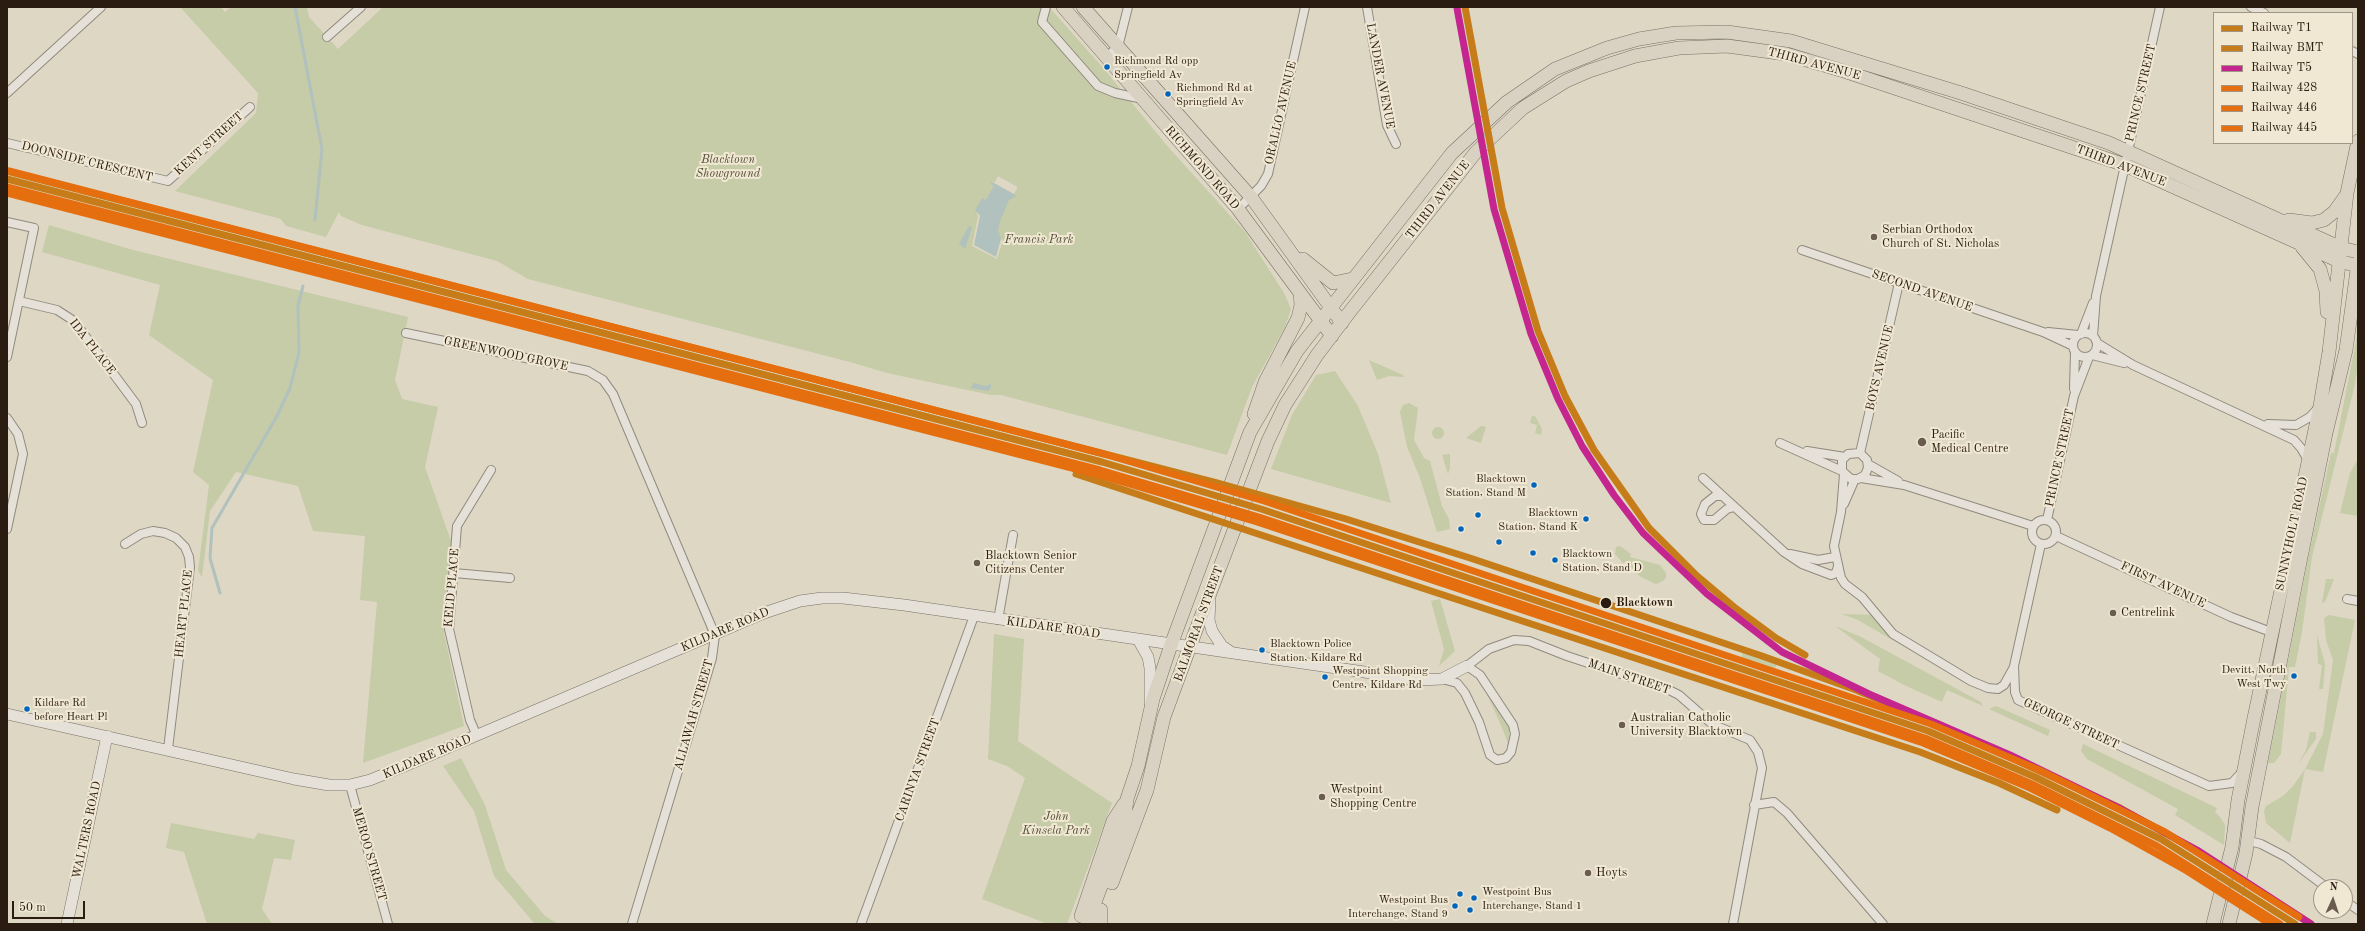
<!DOCTYPE html>
<html>
<head>
<meta charset="utf-8">
<style>
  body { margin:0 }
  #map { position:relative; width:2365px; height:931px; overflow:hidden; background:#ded7c4; font-family:"Old Standard TT",serif }
  canvas { display:block }
  .frame { position:absolute; inset:0; border:8px solid #2b1c11; pointer-events:none }
  .legend { position:absolute; left:2213px; top:12px; width:140px; height:132px; box-sizing:border-box; background:#f0e8d2; border:1px solid #a19685; margin:0; padding:5px 7px; list-style:none; font-size:12px; color:#2b1c11 }
  .legend li { display:flex; align-items:center; gap:8px; height:20px }
  .legend b { width:20px; border:1px solid #a19685 }
  .north { position:absolute; left:2313px; top:879px; width:40px; height:40px; box-sizing:border-box; background:#f0e8d2; border:1px solid #a19685; border-radius:50%; rotate:3deg; font-size:11px; font-weight:700; line-height:16px; text-align:center; color:#2b1c11 }
  .north::after { content:''; display:block; margin:auto; width:14px; height:18px; background:#6a5d50; clip-path:polygon(50% 0,100% 100%,50% 72%,0 100%) }
  .scale { position:absolute; left:12px; top:901px; width:73px; height:18px; box-sizing:border-box; border:2px solid #2b1c11; border-top:0; padding-left:5px; font-size:12px; line-height:14px; white-space:nowrap; color:#2b1c11; -webkit-text-stroke:3px #f0e8d2; paint-order:stroke }
</style>
</head>
<body>
<div id="map">
<canvas width="2365" height="931"></canvas>
<div class="frame"></div>
<ul class="legend">
<li><b style="height:5px;background:#c67d19"></b>Railway T1</li>
<li><b style="height:5px;background:#c67d19"></b>Railway BMT</li>
<li><b style="height:5px;background:#c4258f"></b>Railway T5</li>
<li><b style="height:5px;background:#e56e0f"></b>Railway 428</li>
<li><b style="height:5px;background:#e56e0f"></b>Railway 446</li>
<li><b style="height:5px;background:#e56e0f"></b>Railway 445</li>
</ul>
<div class="north">N</div>
<div class="scale">50 m</div>
</div>
<script>
const ctx = document.querySelector('canvas').getContext('2d');
ctx.lineJoin = 'round';
function fill(path, color) { ctx.fillStyle = color; ctx.fill(path, 'evenodd'); }
const toPath = rows => new Path2D(rows.map(r => 'M' + r).join(''));
function stroke(path, color, width, dash) { ctx.strokeStyle = color; ctx.lineWidth = width; ctx.lineCap = dash ? 'butt' : 'round'; ctx.setLineDash(dash || []); ctx.stroke(path); }
function write(font, color, halo, rows, align = 'center') {
  ctx.font = font + ' "Old Standard TT",serif'; ctx.lineWidth = 4; ctx.setLineDash([]); ctx.textBaseline = 'middle'; ctx.strokeStyle = halo; ctx.fillStyle = color; for (const [text, x, y, turn = 0] of rows) {
    ctx.save(); ctx.translate(x, y); ctx.rotate((+turn || 0) * Math.PI / 180); ctx.textAlign = isNaN(turn) ? turn : align; if (halo) ctx.strokeText(text, 0, 0); ctx.fillText(text, 0, 0); ctx.restore();
  }
}
fill(toPath([
  [180,7,221,7,225,12,231,7,307,7,309,17,338,49,383,7,1049,7,1104,69,1169,148,1245,232,1284,293,1291,309,1285,327,1252,387,1227,455,1001,395,991,395,887,373,850,362,528,279,497,261,362,225,341,216,339,212,326,237,286,226,281,219,175,191,256,113,258,93],
  [49,225,133,250,408,317,395,380,402,399,438,407,425,467,452,544,444,633,464,726,363,763,377,602,360,600,365,536,313,531,298,486,236,472,210,511,202,577,198,571,209,485,193,472,213,380,149,335,160,285,42,252],
  [2358,331,2358,365,2354,388,2312,557,2302,632,2295,667,2289,667,2281,754,2274,763,2268,763,2309,554,2331,453,2334,453],
  [1369,360,1403,375,1404,377,1389,376,1377,380],
  [1335,371,1358,406,1378,454,1391,503,1271,469,1292,415,1316,375],
  [1409,403,1418,408,1414,440,1424,458,1430,461,1442,506,1449,519,1450,529,1437,532,1420,478,1407,447,1400,412,1403,405],
  [1532,416,1535,416,1542,429,1541,435,1535,433,1537,425,1530,423],
  [1481,426,1486,427,1481,443,1466,438],
  '1432 433a6 6 0 1 1 12 0a6 6 0 1 1-12 0Z',
  [1450,454,1450,468,1448,474,1442,455],
  [2358,459,2358,516,2340,513,2350,473],
  [1620,546,1631,554,1630,557,1660,565,1666,573,1666,578,1663,581,1656,584,1641,577,1625,562,1623,563,1615,554,1616,547],
  [2326,579,2334,579,2325,602,2322,603],
  [1440,599,1455,651,1439,666,1444,649,1431,601],
  [1842,614,1874,615,1926,658,1925,659,1858,620],
  [2329,615,2355,620,2323,772,2305,769,2290,843,2266,823,2264,811,2266,806,2283,796,2293,786,2305,769,2323,734,2333,660,2326,640,2324,618],
  [1835,626,1861,637,1981,702,1983,706,1947,690,1942,702,1906,686,1878,671,1880,659],
  [994,634,1024,639,1018,741,1112,803,1067,924,1048,924,982,899,1025,778,1007,766,988,759],
  [2317,635,2325,664,2323,689,2319,689,2322,665,2318,664],
  [1743,652,1776,664,1776,667,1770,671,1739,663],
  [1734,678,1776,692,1775,697,1732,683],
  [1482,684,1509,727,1509,745,1497,716],
  [1996,706,2050,730,2048,736,1989,709],
  [2310,732,2316,732,2316,739,2298,764,2306,750],
  [2083,744,2217,808,2215,812,2220,817,2225,825,2224,845,2175,815,2178,809,2087,759,2081,751],
  [461,758,485,805,506,870,545,916,558,924,535,924,494,876,474,811,443,766],
  [171,823,254,839,258,833,295,840,291,860,274,858,262,909,272,924,207,924,184,852,166,848]
]), '#c6cba8');
fill(toPath([
  [998,176,1018,187,1014,194,1016,196,1009,200,1000,221,998,230,1001,239,996,257,975,246,974,242,980,214,975,211,982,198,986,200,994,186,990,183,994,183],
  [969,226,972,227,965,249,959,244],
  [974,383,985,386,991,384,991,387,988,391,971,388]
]), '#b0c1be');
fill(toPath([
  [998,176,1018,187,1014,194,994,183],
  [976,212,980,216,974,245,996,257,1001,239,1003,240,997,259,972,246,978,216]
]), '#ded7c4');
stroke(toPath([
  [295,7,322,149,315,220],
  [220,593,210,558,212,528,277,416,290,388,299,353,298,306,303,286]
]), '#b0c1be', 3);
const street = toPath([
  [1046,7,1042,22,1098,86,1115,93,1143,99],
  [1367,7,1387,125,1396,144],
  [2251,7,2264,13],
  [327,37,361,7],
  [2352,51,2358,54],
  [1106,57,1118,47,1128,7],
  [7,93,101,7],
  [7,143,168,181,250,107],
  [1238,209,1261,186,1268,174,1305,7],
  [7,222,34,228,7,357],
  [1802,250,2043,332,2073,346],
  [19,301,57,310,74,321,136,404,142,423],
  [2048,332,2078,335],
  '2073 345a12 12 0 1 1 24 0a12 12 0 1 1-24 0Z',
  [406,333,588,371,603,380,613,394,715,635,712,658,632,924],
  [2081,334,2093,303],
  [2093,336,2096,296,2160,7],
  [2097,343,2133,365,2294,440,2301,448,2308,460],
  [2092,355,2124,363],
  [2074,389,2075,352],
  [7,418,18,434,23,454,7,529],
  [2268,424,2296,425,2310,417,2318,408],
  [1780,443,1842,471,1851,479,1858,479,1865,475,1868,468,1867,460,1860,453,1848,454,1842,460,1842,471],
  [1807,451,1845,457],
  [1860,453,1899,283],
  [1868,464,1898,481],
  [1844,474,1841,512,1834,546,1841,578,1845,584,1862,597,1893,634,1971,681,1988,688,1998,689,2004,685,2014,667],
  [1703,478,1784,552,1802,564,1831,575,1836,573,1838,566],
  [1861,478,1904,485,2033,526],
  [1722,496,1715,496,1705,504,1701,514,1704,520,1714,520,1727,509,1734,507],
  [1844,504,1855,479],
  '2032 532a12 12 0 1 1 24 0a12 12 0 1 1-24 0Z',
  [2047,520,2074,396,2089,357],
  [2056,536,2231,617,2271,632],
  [125,544,141,534,153,531,165,533,176,538,185,547,189,557,190,567,168,749],
  [2041,544,2014,666,2015,692,2018,700,2209,786,2232,783,2242,772],
  [1790,554,1818,560,1835,557],
  [454,573,510,578],
  [2347,599,2358,601],
  [998,620,1013,535],
  [1442,679,1457,683,1465,693,1479,722,1490,755,1497,760,1506,758,1511,752,1515,734,1513,725,1480,675,1467,666,1489,649,1514,640,1529,641,1567,656,1669,690,1679,695,1712,724,1750,740,1758,752,1762,768,1733,924],
  [477,736,470,720,449,629,457,526,491,470],
  [350,785,388,924],
  [1754,805,1774,802,1787,813,1883,924],
  [2249,841,2261,844,2286,857,2326,887],
  [2345,901,2358,910],
  [861,924,974,616]
]);
const secondary = toPath([
  [1210,599,1209,620,1212,631,1222,646,1231,652],
  [1139,641,1148,657,1150,668,1150,703],
  [7,714,294,779,329,785,350,785,370,780,407,765,764,613,800,601,822,598,843,598,904,605,1419,680,1442,679,1467,666],
  [67,924,107,736]
]);
const primary = toPath([
  [1063,7,1238,209,1332,336],
  [1083,7,1251,197,1342,323],
  [2289,220,2312,223,2324,220,2334,212,2347,194],
  [2302,247,2320,269,2326,291,2327,312],
  [1303,259,1333,283,1352,279],
  [1254,414,1265,382,1298,318,1301,305,1300,293],
  [1112,883,1147,790,1164,717,1196,630,1268,441,1285,405,1317,355,1348,314,1476,152,1523,108,1566,81,1589,71,1635,56,1679,48,1727,46,1786,54,1844,71,2125,165,2339,261,2358,266],
  [1081,916,1113,821,1124,804],
  [1087,924,1124,824,1127,799,1138,766,1153,699,1171,645,1250,432,1297,351,1452,153,1507,102,1555,69,1607,48,1639,39,1676,33,1727,32,1791,41,1961,93,2109,143,2341,248,2358,252],
  [1101,924,1101,910],
  [2213,924,2232,847,2238,800,2254,718,2320,406,2329,352,2347,193,2358,141],
  [2229,924,2246,853,2252,807,2296,582,2326,433,2346,350,2358,263]
]);
stroke(street, '#908a7e', 10);
stroke(secondary, '#777166', 12);
stroke(primary, '#777166', 14);
stroke(street, '#e5e1d8', 8);
stroke(secondary, '#e5e1d8', 11);
stroke(primary, '#d9d2c3', 13);
stroke(toPath([
  [1465,7,1502,208,1538,331,1565,396,1594,450,1649,528,1697,576,1734,607,1776,638,1805,655],
  [7,171,1217,483,1346,519,1470,558,1762,656,1856,690,1940,725,2120,808,2197,851,2311,924],
  [1076,474,1920,752,1999,783,2057,810]
]), '#c67d19', 7);
stroke(toPath([
  [7,179,1102,462,1261,509,1928,731,2035,777,2161,839,2295,924]
]), '#c67d19', 7);
stroke(toPath([
  [1457,8,1494,209,1531,334,1558,399,1582,446,1614,495,1643,533,1707,594,1782,652,1869,694,2010,755,2121,809,2197,850,2311,924]
]), '#c4258f', 7);
stroke(toPath([
  [7,187,1100,470,1259,517,1925,738,2032,784,2157,846,2280,924]
]), '#e56e0f', 7);
stroke(toPath([
  [9,171,1104,454,1264,501,1931,724,2039,770,2165,832,2299,917]
]), '#e56e0f', 7);
stroke(toPath([
  [7,193,1099,475,1257,522,1923,743,2030,788,2110,828,2187,871,2270,924]
]), '#e56e0f', 7);
for (const [x, y, r, color] of [
  [1107,67,3.5,"#0065bd"],
  [1168,94,3.5,"#0065bd"],
  [1874,237,4,"#6a5d50"],
  [1922,442,5,"#6a5d50"],
  [1534,485,3.5,"#0065bd"],
  [1478,515,3.5,"#0065bd"],
  [1586,519,3.5,"#0065bd"],
  [1461,529,3.5,"#0065bd"],
  [1499,542,3.5,"#0065bd"],
  [1533,553,3.5,"#0065bd"],
  [1555,560,3.5,"#0065bd"],
  [977,563,4,"#6a5d50"],
  [1606,603,6,"#2b1c11"],
  [2113,613,4,"#6a5d50"],
  [1262,650,3.5,"#0065bd"],
  [2294,676,3.5,"#0065bd"],
  [1325,677,3.5,"#0065bd"],
  [27,709,3.5,"#0065bd"],
  [1622,725,4,"#6a5d50"],
  [1322,797,4,"#6a5d50"],
  [1588,873,4,"#6a5d50"],
  [1460,894,3.5,"#0065bd"],
  [1474,898,3.5,"#0065bd"],
  [1455,906,3.5,"#0065bd"],
  [1470,910,3.5,"#0065bd"]
]) { const dot = new Path2D(); dot.arc(x, y, r, 0, 2 * Math.PI); ctx.fillStyle = color; ctx.fill(dot); stroke(dot, '#f0e8d2', 1.5); }
write('11px', '#2b1c11', '#f0e8d2', [
  ["Richmond Rd opp",1114,61],
  ["Springfield Av",1114,75],
  ["Richmond Rd at",1176,88],
  ["Springfield Av",1176,102],
  ["Blacktown",1526,479,"right"],
  ["Station, Stand M",1526,493,"right"],
  ["Blacktown",1578,513,"right"],
  ["Station, Stand K",1578,527,"right"],
  ["Blacktown",1562,554],
  ["Station, Stand D",1562,568],
  ["Blacktown Police",1270,644],
  ["Station, Kildare Rd",1270,658],
  ["Devitt, North",2286,670,"right"],
  ["West Twy",2286,684,"right"],
  ["Westpoint Shopping",1332,671],
  ["Centre, Kildare Rd",1332,685],
  ["Kildare Rd",34,703],
  ["before Heart Pl",34,717],
  ["Westpoint Bus",1482,892],
  ["Interchange, Stand 1",1482,906],
  ["Westpoint Bus",1448,900,"right"],
  ["Interchange, Stand 9",1448,914,"right"]
], 'left');
write('12px', '#2b1c11', '#f0e8d2', [
  ["THIRD AVENUE",1814,64,15],
  ["LANDER AVENUE",1380,76,79],
  ["PRINCE STREET",2141,93,-77],
  ["ORALLO AVENUE",1281,113,-77],
  ["KENT STREET",209,144,-42],
  ["DOONSIDE CRESCENT",87,162,14],
  ["THIRD AVENUE",2121,166,21],
  ["RICHMOND ROAD",1202,168,49],
  ["THIRD AVENUE",1438,200,-52],
  ["SECOND AVENUE",1922,291,19],
  ["IDA PLACE",92,347,52],
  ["GREENWOOD GROVE",506,354,12],
  ["BOYS AVENUE",1880,368,-77],
  ["PRINCE STREET",2060,458,-78],
  ["SUNNYHOLT ROAD",2292,534,-78],
  ["FIRST AVENUE",2163,585,25],
  ["KELD PLACE",452,588,-85],
  ["HEART PLACE",184,614,-84],
  ["BALMORAL STREET",1199,624,-70],
  ["KILDARE ROAD",1053,628,8],
  ["KILDARE ROAD",725,630,-23],
  ["MAIN STREET",1629,677,19],
  ["ALLAWAH STREET",694,715,-74],
  ["GEORGE STREET",2071,724,25],
  ["KILDARE ROAD",427,757,-23],
  ["CARINYA STREET",918,770,-70],
  ["WALTERS ROAD",87,830,-78],
  ["MEROO STREET",369,854,74]
]);
write('italic 12px', '#544e38', '#f0e8d2', [
  ["Blacktown",728,160],
  ["Showground",728,174],
  ["Francis Park",1039,240],
  ["John",1056,817],
  ["Kinsela Park",1056,831]
]);
write('12px', '#2b1c11', '#f0e8d2', [
  ["Serbian Orthodox",1882,230],
  ["Church of St. Nicholas",1882,244],
  ["Pacific",1931,435],
  ["Medical Centre",1931,449],
  ["Blacktown Senior",985,556],
  ["Citizens Center",985,570],
  ["Centrelink",2121,613],
  ["Australian Catholic",1630,718],
  ["University Blacktown",1630,732],
  ["Westpoint",1330,790],
  ["Shopping Centre",1330,804],
  ["Hoyts",1596,873]
], 'left');
write('bold 12px', '#2b1c11', '#f0e8d2', [
  ["Blacktown",1616,603]
], 'left');
</script>
</body>
</html>
